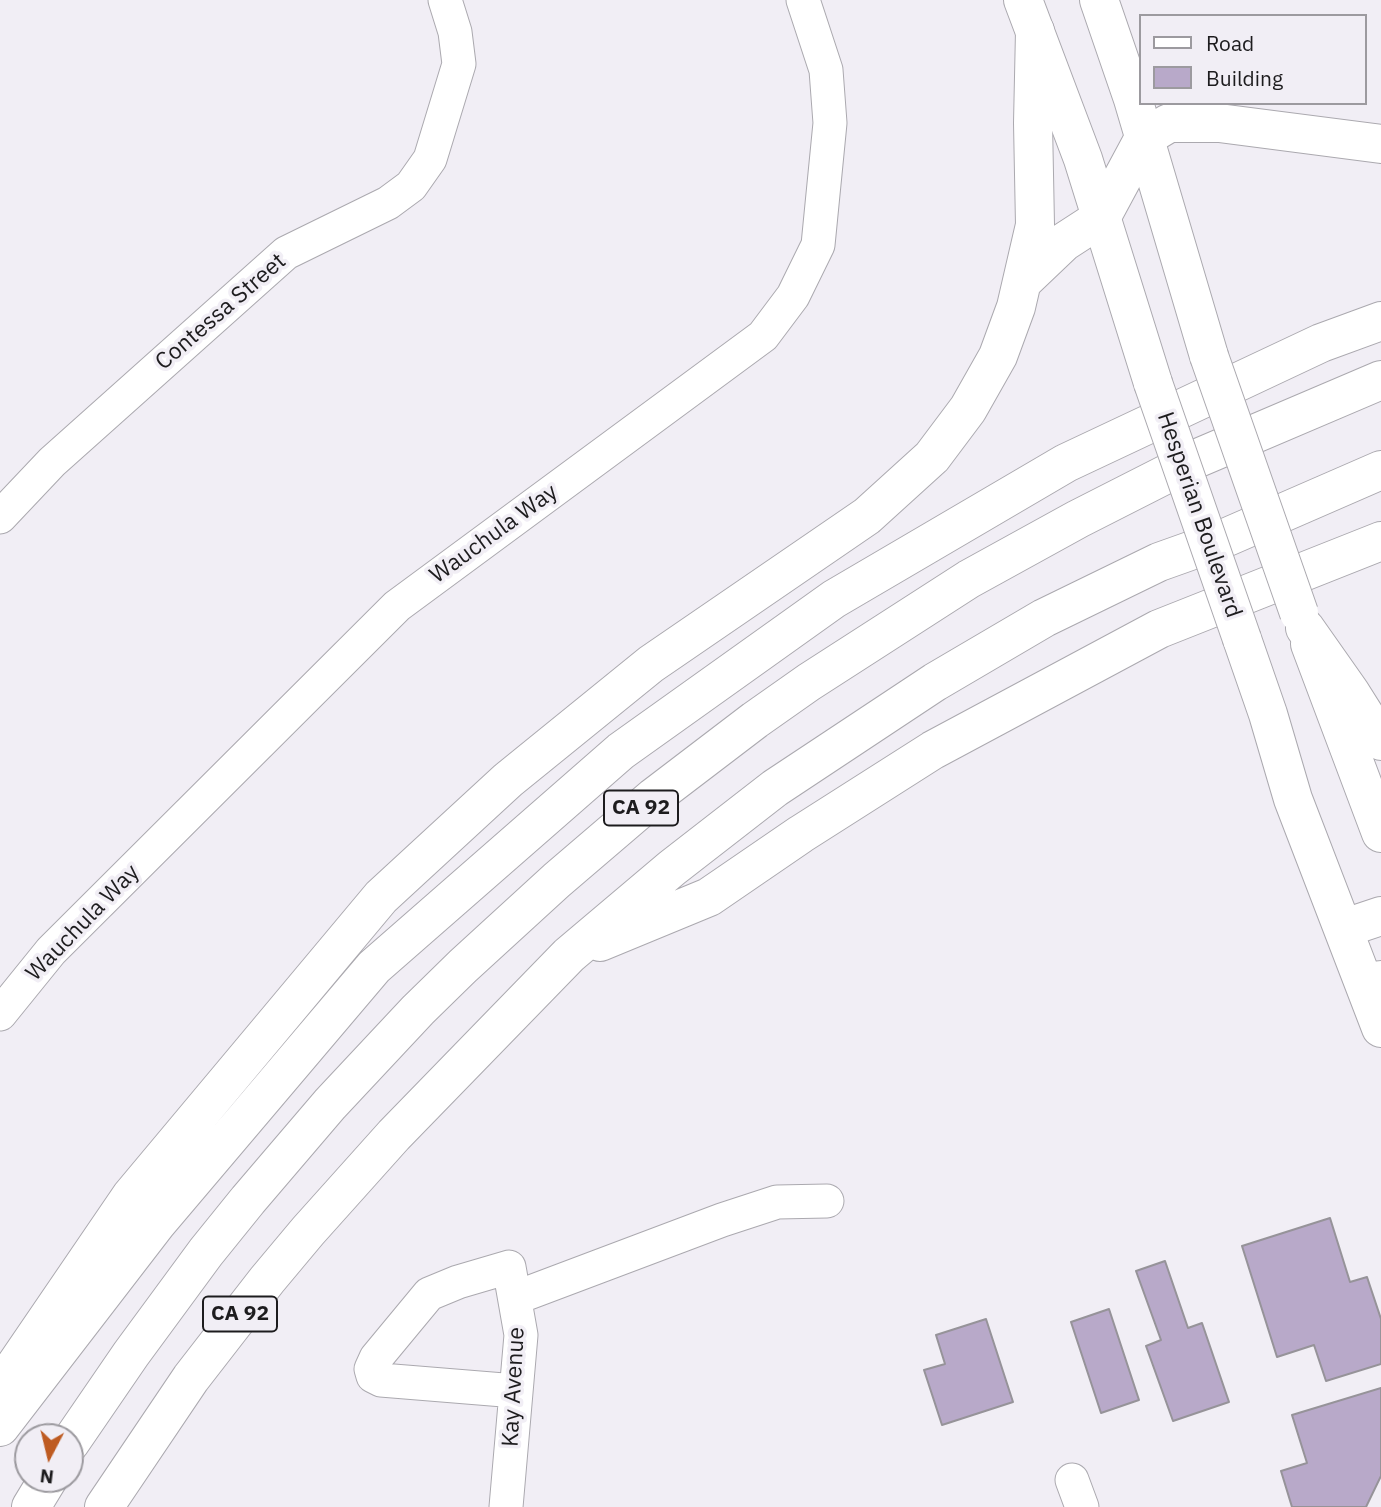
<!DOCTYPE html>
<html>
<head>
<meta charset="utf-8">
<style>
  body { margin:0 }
  #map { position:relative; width:1381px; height:1507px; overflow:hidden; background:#f1eef5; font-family:"IBM Plex Sans",sans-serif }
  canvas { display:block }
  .legend { position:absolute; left:1139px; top:14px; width:228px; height:91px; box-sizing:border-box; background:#f1eef5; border:2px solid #9c9a9f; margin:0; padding:9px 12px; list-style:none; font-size:21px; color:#1d1c1e }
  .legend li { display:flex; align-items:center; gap:14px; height:35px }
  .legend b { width:35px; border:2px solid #9c9a9f }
  .north { position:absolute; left:14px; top:1423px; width:70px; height:70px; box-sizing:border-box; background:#f1eef5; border:2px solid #9c9a9f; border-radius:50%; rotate:187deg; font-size:19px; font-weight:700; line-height:28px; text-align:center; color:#1d1c1e }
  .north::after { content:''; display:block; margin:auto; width:24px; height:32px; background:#be5b21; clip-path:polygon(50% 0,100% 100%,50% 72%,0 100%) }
</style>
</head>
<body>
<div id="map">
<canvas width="1381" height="1507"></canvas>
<ul class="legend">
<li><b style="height:9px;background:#fff"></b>Road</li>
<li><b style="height:19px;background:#b8a9c9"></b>Building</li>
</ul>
<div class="north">N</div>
</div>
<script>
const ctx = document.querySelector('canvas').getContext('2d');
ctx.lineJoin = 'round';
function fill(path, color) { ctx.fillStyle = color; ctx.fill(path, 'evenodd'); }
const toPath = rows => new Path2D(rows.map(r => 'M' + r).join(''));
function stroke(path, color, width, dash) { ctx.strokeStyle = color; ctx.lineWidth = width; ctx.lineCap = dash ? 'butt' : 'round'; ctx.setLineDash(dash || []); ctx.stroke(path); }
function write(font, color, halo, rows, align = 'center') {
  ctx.font = font + ' "IBM Plex Sans",sans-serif'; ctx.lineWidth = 7; ctx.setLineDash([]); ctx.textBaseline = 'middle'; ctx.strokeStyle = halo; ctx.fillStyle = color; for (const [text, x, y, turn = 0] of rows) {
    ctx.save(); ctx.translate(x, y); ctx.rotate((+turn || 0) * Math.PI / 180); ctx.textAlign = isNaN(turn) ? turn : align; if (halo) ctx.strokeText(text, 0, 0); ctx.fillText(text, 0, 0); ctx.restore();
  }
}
const building = toPath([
  [1330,1218,1350,1282,1367,1277,1381,1319,1381,1364,1326,1381,1314,1345,1277,1357,1242,1246,1330,1218],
  [1165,1261,1188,1328,1202,1323,1229,1402,1173,1421,1146,1346,1161,1340,1136,1271,1165,1261],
  [1109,1309,1139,1400,1101,1413,1071,1322,1109,1309],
  [986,1319,1013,1402,942,1425,924,1370,945,1364,936,1335,986,1319],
  [1381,1388,1381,1476,1366,1507,1292,1507,1281,1471,1307,1463,1292,1415,1381,1388]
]);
fill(building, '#b8a9c9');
stroke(building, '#969399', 2);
const minor = toPath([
  [0,517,52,462,286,253,388,203,411,186,430,159,459,64,455,32,445,0],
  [0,1014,51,951,397,606,763,336,793,296,818,245,830,123,826,70,803,0],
  [515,1298,722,1220,777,1202,827,1201],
  [1072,1480,1082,1507],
  [506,1507,521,1335,509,1267,458,1282,429,1294,376,1358,371,1369,373,1376,381,1380,516,1391]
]);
const major = toPath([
  [1023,0,1083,159,1153,383],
  [1099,0,1133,99,1209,356],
  [1242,639,1268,714,1293,799,1381,1028],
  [1310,644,1381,833]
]);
const highway = toPath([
  [1022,282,1064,242,1101,218,1144,138,1169,123,1219,123,1381,144],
  [1305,628,1350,692,1381,741],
  [1345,928,1381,916],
  [600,942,709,897,801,834,933,750,1159,629,1381,541],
  [1365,984,1381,980],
  [2,1385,131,1196,381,897,508,780,651,664,867,516,932,457,968,409,998,356,1016,307,1035,225,1033,123,1035,31],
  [0,1427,157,1223,374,967,621,751,834,599,1066,463,1321,343,1381,321],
  [70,1443,131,1354,206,1252,248,1200,330,1104,418,1010,463,966,557,880,654,797,755,720,809,682,969,579,1078,519,1198,458,1381,380],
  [31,1507,48,1479],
  [104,1507,191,1378,267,1280,308,1231,394,1135,569,955,672,868,775,788,935,682,1044,618,1159,562,1218,541,1381,470]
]);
stroke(minor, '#aba9af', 35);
stroke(major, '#aba9af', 40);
stroke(highway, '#aba9af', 40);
stroke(minor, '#fff', 33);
stroke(major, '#fff', 38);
stroke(highway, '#fff', 38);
const majorBridge = toPath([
  [1209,356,1299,613],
  [1153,383,1242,639]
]);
stroke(majorBridge, '#aba9af', 40, []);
stroke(majorBridge, '#fff', 38);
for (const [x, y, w] of [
  [641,808,74],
  [240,1314,74]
]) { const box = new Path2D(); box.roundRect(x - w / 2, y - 17.5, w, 35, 5); ctx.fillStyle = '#f1eef5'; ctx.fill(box); stroke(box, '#1d1c1e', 2); }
write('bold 21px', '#1d1c1e', null, [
  ["CA 92",641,808],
  ["CA 92",240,1314]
]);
write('23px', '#1d1c1e', '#f1eef5', [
  ["Contessa Street",221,312,-41],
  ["Hesperian Boulevard",1199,515,71],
  ["Wauchula Way",494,534,-36],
  ["Wauchula Way",83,923,-46],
  ["Kay Avenue",514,1387,-87]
]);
</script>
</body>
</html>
